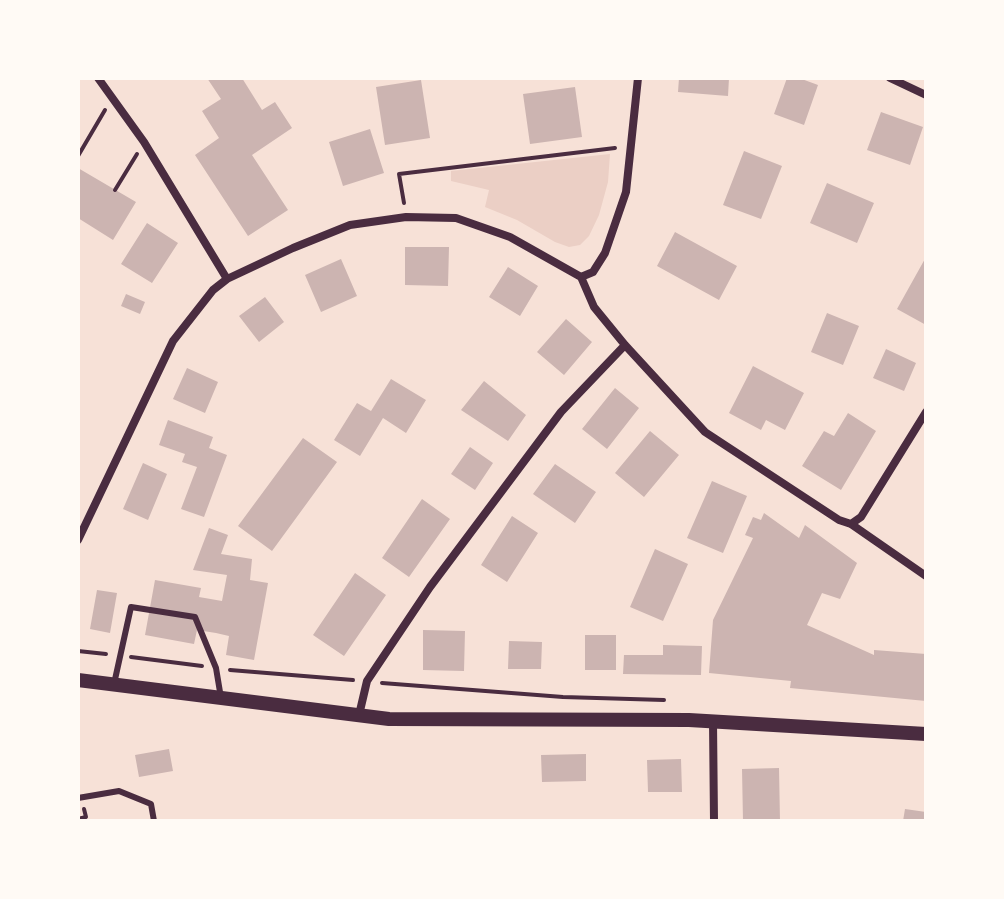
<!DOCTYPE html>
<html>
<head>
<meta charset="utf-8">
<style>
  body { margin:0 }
  #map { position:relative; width:1004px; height:899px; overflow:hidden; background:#f7e1d7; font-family:Rubik,sans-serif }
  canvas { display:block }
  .frame { position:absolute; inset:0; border:80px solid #fffaf5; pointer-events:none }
</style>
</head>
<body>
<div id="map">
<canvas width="1004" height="899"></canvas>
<div class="frame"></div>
</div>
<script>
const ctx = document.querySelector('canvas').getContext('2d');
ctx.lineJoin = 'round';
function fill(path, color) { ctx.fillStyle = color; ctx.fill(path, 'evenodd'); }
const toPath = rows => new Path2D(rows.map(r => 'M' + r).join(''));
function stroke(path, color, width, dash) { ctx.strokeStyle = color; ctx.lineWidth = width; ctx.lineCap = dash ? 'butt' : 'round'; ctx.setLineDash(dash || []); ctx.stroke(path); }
fill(toPath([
  [610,154,608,182,599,215,589,236,580,245,569,247,555,242,517,220,485,207,489,190,451,181,451,171]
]), '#ebcfc5');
fill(toPath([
  [207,78,242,78,262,110,275,102,292,128,252,155,288,210,248,236,195,155,219,138,202,111,221,99],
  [679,78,729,78,728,96,678,92],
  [787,78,799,78,818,85,804,125,774,114],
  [421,80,430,138,385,145,376,87],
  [575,87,582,137,530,144,523,94],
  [881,112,923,127,910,165,867,150],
  [370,129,384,173,343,186,329,142],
  [744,151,782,166,761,219,723,205],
  [78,168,136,202,113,240,78,218],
  [827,183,874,203,857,243,810,223],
  [147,223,178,243,152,283,121,264],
  [675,232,737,266,719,300,657,266],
  [405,247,449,247,448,286,405,285],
  [926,257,926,325,897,309],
  [341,259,357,296,321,312,305,275],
  [508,267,538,286,520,316,489,297],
  [126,294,145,302,140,314,121,306],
  [265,297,284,322,259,342,239,316],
  [827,313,859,326,843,365,811,352],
  [566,319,592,342,564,375,537,352],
  [886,349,916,363,904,391,873,378],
  [753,366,804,393,785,430,766,420,761,430,729,413],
  [187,368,218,382,205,413,173,399],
  [391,379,426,400,406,433,383,418,360,456,334,440,357,403,371,411],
  [484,381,526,415,508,441,461,410],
  [615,388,639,408,607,449,582,429],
  [848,413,876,431,841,490,802,466,824,431,834,436],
  [168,420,213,437,209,448,227,455,204,517,181,509,197,467,182,462,185,454,159,445],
  [650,431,679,455,644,497,615,473],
  [303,438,337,462,272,551,238,526],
  [470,447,493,463,475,490,451,474],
  [143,463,167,474,148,520,123,509],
  [555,464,596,492,575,523,533,494],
  [712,481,747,496,723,553,687,538],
  [422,499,450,519,409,577,382,558],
  [764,513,799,538,805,525,857,563,840,599,822,593,807,625,874,655,874,650,926,654,926,701,790,688,791,681,709,673,713,620,753,538,745,535,753,517,761,520],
  [512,516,538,533,507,582,481,565],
  [209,528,228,535,221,554,252,559,250,580,268,583,254,660,226,655,229,636,216,633,197,630,194,644,145,635,155,580,201,588,199,597,222,601,227,575,193,570],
  [655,549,688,564,663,621,630,607],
  [355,573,386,595,344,656,313,635],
  [97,590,117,593,110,633,90,629],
  [423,630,465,631,464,671,423,670],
  [585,635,616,635,616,670,585,670],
  [509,641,542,642,541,669,508,669],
  [663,645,702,646,701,675,623,674,624,655,663,655],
  [169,749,173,771,139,777,135,755],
  [586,754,586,781,542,782,541,755],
  [681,759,682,792,648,792,647,760],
  [779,768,780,821,743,821,742,769],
  [905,809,926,812,926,821,903,821]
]), '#ccb4b1');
stroke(toPath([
  [78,156,105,110],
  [115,190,137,154],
  [404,203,399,174,615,148],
  [78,651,106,654],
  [131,657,202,666],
  [230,670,353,680],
  [382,683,563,697,664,700],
  [78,819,86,817,84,809]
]), '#4a2c40', 4);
stroke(toPath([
  [114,684,131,607,195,617,216,668,221,698],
  [78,798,119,791,151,804,154,821]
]), '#4a2c40', 6);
stroke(toPath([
  [98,78,144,142,227,279],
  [890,78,926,95],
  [581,277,593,272,605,253,626,192,638,78],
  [851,524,861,517,926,412],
  [78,540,173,341,213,290,227,279,293,248,350,225,406,217,456,218,510,237,581,277,594,307,625,345,705,432,839,520,851,524,926,576],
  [359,715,367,681,430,587,561,412,625,345],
  [713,722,714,821]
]), '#4a2c40', 8);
stroke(toPath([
  [78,680,389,719,689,720,926,734]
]), '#4a2c40', 14);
</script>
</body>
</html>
